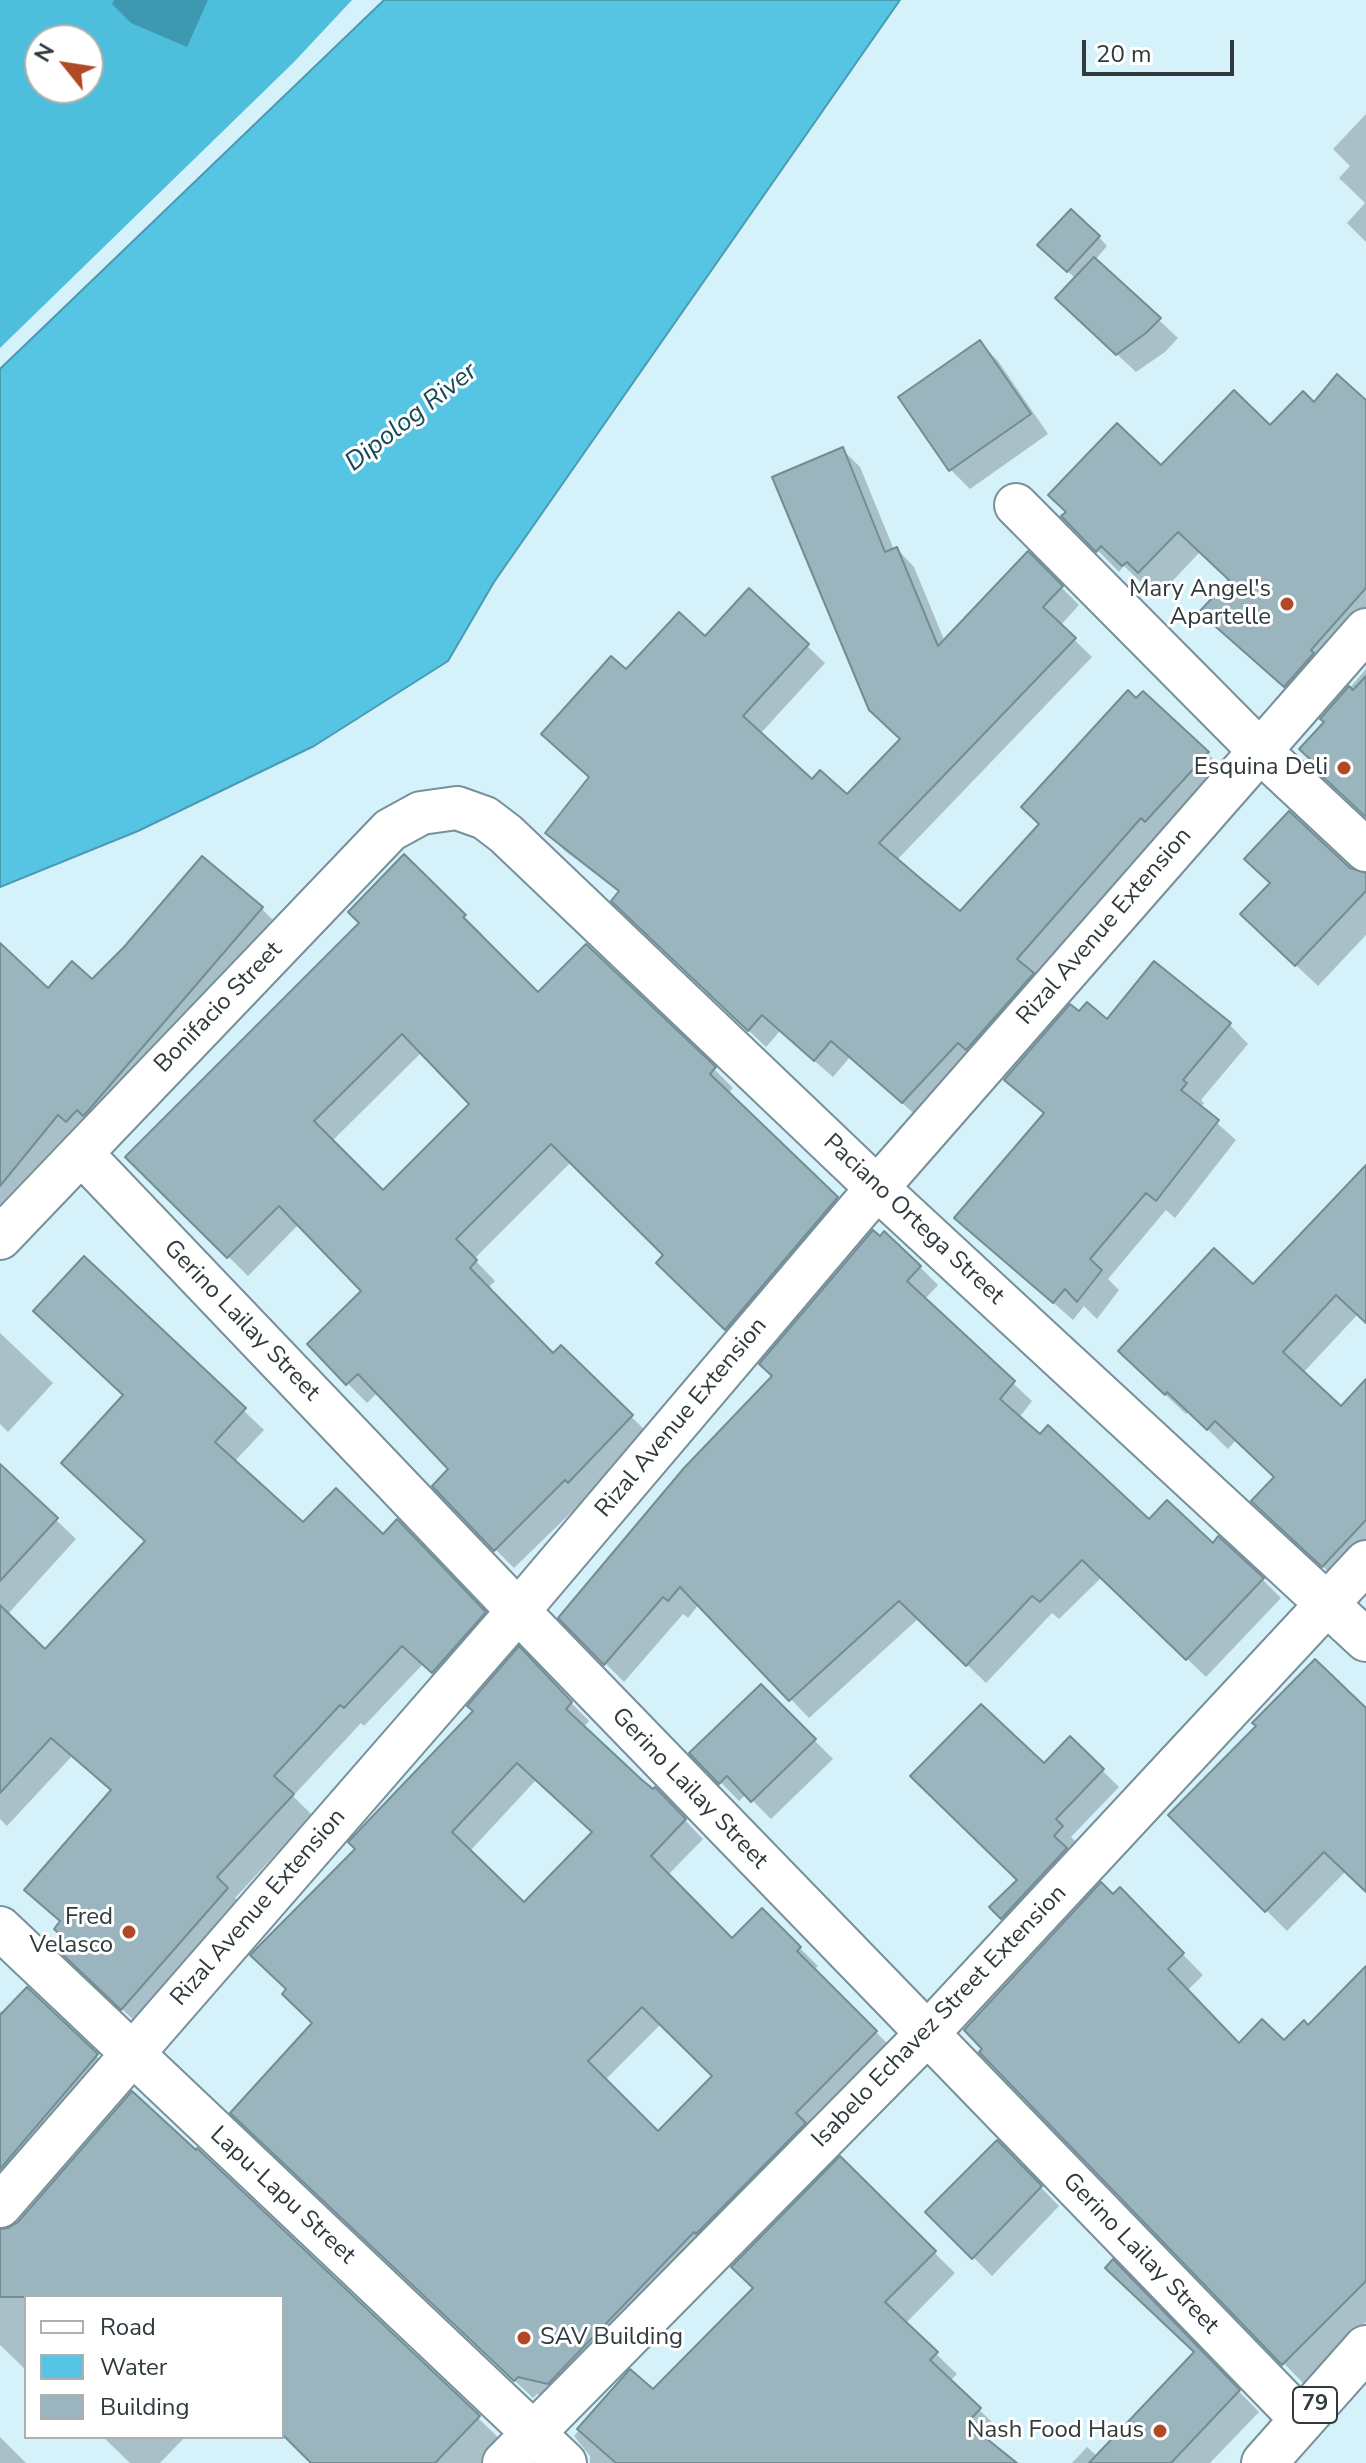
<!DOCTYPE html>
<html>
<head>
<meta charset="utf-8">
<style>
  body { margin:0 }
  #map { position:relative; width:1366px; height:2463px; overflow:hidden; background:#d5f1fa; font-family:"Nunito Sans",sans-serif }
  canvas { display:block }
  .legend { position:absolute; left:24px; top:2295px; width:260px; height:144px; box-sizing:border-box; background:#fff; border:2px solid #acb0b1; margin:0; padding:10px 14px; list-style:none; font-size:24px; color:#2f3a3d }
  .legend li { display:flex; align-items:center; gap:16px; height:40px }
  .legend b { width:40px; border:2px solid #acb0b1 }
  .north { position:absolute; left:24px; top:24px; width:80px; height:80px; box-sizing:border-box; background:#fff; border:2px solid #acb0b1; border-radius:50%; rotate:300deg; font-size:22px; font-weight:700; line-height:32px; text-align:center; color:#2f3a3d }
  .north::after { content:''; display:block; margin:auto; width:28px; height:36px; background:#b14a24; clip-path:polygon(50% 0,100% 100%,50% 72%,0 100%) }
  .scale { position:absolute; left:1082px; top:40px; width:152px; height:36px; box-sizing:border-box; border:4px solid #2f3a3d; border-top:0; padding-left:10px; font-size:24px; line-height:28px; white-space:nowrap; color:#2f3a3d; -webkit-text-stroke:6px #fff; paint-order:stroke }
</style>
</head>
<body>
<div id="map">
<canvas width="1366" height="2463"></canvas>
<ul class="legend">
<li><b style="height:10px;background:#fff"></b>Road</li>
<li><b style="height:22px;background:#56c5e4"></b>Water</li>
<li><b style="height:22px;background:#9ab5be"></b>Building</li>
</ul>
<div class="north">N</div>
<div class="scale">20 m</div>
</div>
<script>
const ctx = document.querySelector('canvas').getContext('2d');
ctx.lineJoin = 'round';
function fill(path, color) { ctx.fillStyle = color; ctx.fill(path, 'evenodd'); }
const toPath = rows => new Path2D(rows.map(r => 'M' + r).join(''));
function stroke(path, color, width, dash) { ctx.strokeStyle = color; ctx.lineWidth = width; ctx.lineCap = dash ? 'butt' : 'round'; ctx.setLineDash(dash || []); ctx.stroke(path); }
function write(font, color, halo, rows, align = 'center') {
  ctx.font = font + ' "Nunito Sans",sans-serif'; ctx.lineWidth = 6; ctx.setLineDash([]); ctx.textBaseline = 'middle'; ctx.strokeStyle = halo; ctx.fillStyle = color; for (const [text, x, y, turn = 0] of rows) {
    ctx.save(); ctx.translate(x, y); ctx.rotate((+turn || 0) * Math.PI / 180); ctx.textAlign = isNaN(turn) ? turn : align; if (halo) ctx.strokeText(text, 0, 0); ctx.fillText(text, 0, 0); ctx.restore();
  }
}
fill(toPath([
  [0,0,352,0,294,62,0,348],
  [40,40,88,40,88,88,40,88]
]), '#4ebedd');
const water = toPath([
  [384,0,900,0,494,582,448,661,314,746,138,831,0,887,0,369,384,0]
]);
fill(water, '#56c5e4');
stroke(water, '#4a9bb2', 2);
fill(toPath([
  [114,0,208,0,187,47,131,23,112,4],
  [1366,114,1366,242,1347,223,1365,203,1339,178,1350,166,1333,149],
  [1099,237,1107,246,1095,260,1178,338,1165,352,1136,372,1077,317,1076,279,1049,254],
  [979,342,998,361,1048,434,970,489,951,470,901,398],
  [1366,402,1366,639,1307,707,1202,612,1231,581,1200,552,1161,593,1149,582,1145,586,1124,566,1119,572,1064,516,1161,468,1270,428,1314,405],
  [842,449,860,467,894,550,897,549,914,567,945,642,1028,554,1079,605,1060,626,1092,657,896,861,960,914,1207,753,1225,771,1160,834,1034,976,1050,991,920,1119,850,1057,833,1077,780,1031,766,1047,631,918,620,893,565,851,547,833,591,778,626,672,705,639,749,591,825,663,760,734,812,782,847,797,902,739],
  [1366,669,1366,816,1327,774,1326,722,1323,719],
  [404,857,483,935,481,938,538,995,714,1069,733,1088,728,1094,856,1217,745,1348,659,1263,666,1255,572,1161,474,1259,495,1281,487,1289,553,1356,561,1348,651,1436,589,1501,586,1498,514,1568,495,1549,451,1469,378,1392,367,1403,309,1344,364,1291,299,1224,248,1276,128,1157,362,923],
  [422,1052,472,1104,383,1193,332,1141],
  [1349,870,1366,875,1366,935,1318,986,1265,936],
  [262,909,281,928,0,1228,0,946,48,991,92,982],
  [1155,964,1230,1025,1248,1044,1201,1100,1204,1103,1200,1108,1236,1140,1175,1218,1166,1210,1108,1279,1119,1290,1097,1319,1084,1306,1073,1320,957,1218,1045,1115,1006,1080,1079,1014,1107,1021],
  [1366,1167,1366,1318,1358,1314,1303,1373,1341,1408,1366,1382,1366,1569,1344,1586,1275,1522,1276,1478,1236,1440,1228,1449,1189,1411,1186,1414,1141,1372,1253,1287],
  [84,1259,264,1430,234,1462,303,1525,417,1542,504,1633,453,1691,423,1664,364,1726,361,1723,293,1796,312,1815,235,1898,247,1909,142,2028,83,1972,62,1922,112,1792,72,1756,7,1826,0,1819,0,1467,76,1539,7,1615,45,1651,147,1542,125,1395],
  [920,1267,938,1285,924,1300,1032,1401,1019,1418,1149,1522,1213,1545,1262,1579,1281,1598,1206,1677,1102,1577,1059,1619,1052,1613,986,1683,919,1618,809,1718,699,1604,688,1618,683,1614,624,1682,560,1617],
  [0,1333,53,1383,8,1432,0,1424],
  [519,1649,589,1721,583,1728,653,1791,655,1789,703,1839,668,1875,732,1941,762,1911,818,1966,813,1970,894,2050,567,2401,537,2394,533,2398,251,2131,314,2023,357,1849,476,1711],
  [536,1780,594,1833,524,1905,469,1852],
  [662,2023,714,2076,658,2134,605,2080],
  [761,1687,833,1759,771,1819,746,1794,739,1801,692,1753],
  [1366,1711,1366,1890,1346,1871,1287,1931,1171,1815],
  [1070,1739,1119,1787,1071,1837,1078,1844,1019,1934,992,1907,1019,1880,1044,1766],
  [1120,1890,1203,1975,1187,1991,1240,2046,1284,2043,1308,2027,1366,1968,1366,2322,1304,2384,981,2052],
  [27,1990,117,2076,0,2215,0,2011,3,2014],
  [997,2142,1059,2206,992,2276,928,2212],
  [197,2151,499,2438,491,2447,507,2463,314,2463,282,2423,282,2297,26,2297,26,2370,0,2345,0,2231],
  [840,2159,955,2273,905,2324,957,2374,950,2381,1000,2430,988,2443,1013,2463,590,2463,590,2456,574,2436,607,2398,653,2392,756,2289],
  [1133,2283,1259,2412,1210,2463,1072,2463,1087,2447,1097,2456,1197,2353],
  [0,2437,26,2463,0,2463],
  [103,2437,185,2437,160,2463,130,2463]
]), '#0003');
const building = toPath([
  [1071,209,1100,236,1067,272,1037,245,1071,209],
  [1094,257,1161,318,1146,333,1116,355,1055,298,1094,257],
  [980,340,1031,414,949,471,898,397,980,340],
  [1337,374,1366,400,1366,588,1311,650,1314,653,1284,687,1199,612,1229,580,1178,532,1138,573,1127,562,1122,566,1101,546,1096,552,1061,516,1066,512,1048,495,1117,423,1161,465,1234,390,1270,425,1303,391,1314,402,1337,374],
  [843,447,885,552,897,547,938,646,1028,551,1063,586,1043,607,1076,638,879,843,920,878,960,911,1039,824,1021,807,1128,690,1136,698,1143,691,1209,752,1145,822,1141,818,1017,959,1034,973,966,1050,958,1043,902,1103,831,1041,814,1061,762,1015,748,1031,611,901,619,891,545,833,589,777,541,734,611,656,626,669,679,612,705,636,749,588,809,644,743,716,812,779,820,770,847,794,900,739,869,710,772,477,843,447],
  [1366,676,1366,817,1322,776,1325,773,1299,749,1324,722,1320,719,1349,686,1353,690,1366,676],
  [1289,811,1350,868,1366,873,1366,891,1295,966,1240,914,1270,883,1244,859,1289,811],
  [404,854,466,915,463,917,538,992,586,944,716,1067,710,1074,838,1197,725,1330,656,1263,663,1255,551,1144,456,1239,477,1260,470,1268,553,1353,561,1345,633,1415,568,1483,565,1480,494,1551,432,1486,448,1469,358,1374,346,1385,307,1344,361,1291,279,1206,227,1258,125,1157,359,923,348,912,404,854],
  [402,1034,469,1104,383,1190,314,1121,402,1034],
  [202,856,263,907,87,1112,83,1116,77,1110,66,1122,58,1115,0,1186,0,943,48,988,72,961,92,979,124,947,202,856],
  [1154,961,1231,1023,1183,1080,1187,1083,1181,1090,1219,1120,1156,1201,1146,1193,1090,1259,1102,1270,1077,1302,1065,1289,1053,1303,954,1218,1044,1113,1004,1080,1070,1004,1079,1011,1087,1002,1107,1019,1154,961],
  [1366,1165,1366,1323,1336,1295,1283,1352,1341,1406,1366,1379,1366,1520,1322,1567,1251,1501,1274,1477,1215,1421,1207,1430,1167,1392,1165,1395,1118,1351,1214,1248,1253,1284,1366,1165],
  [873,1230,880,1236,884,1231,921,1266,907,1281,1015,1381,1000,1399,1040,1434,1048,1425,1149,1519,1167,1500,1213,1543,1218,1536,1264,1578,1186,1660,1082,1560,1040,1602,1032,1596,966,1666,899,1601,789,1701,680,1587,668,1601,663,1597,604,1665,558,1618,684,1468,772,1376,759,1364,873,1230],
  [84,1256,246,1408,215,1442,303,1522,336,1488,383,1534,397,1519,486,1612,432,1673,402,1646,344,1708,340,1705,274,1776,294,1794,217,1877,228,1888,121,2010,61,1953,70,1944,54,1929,60,1921,24,1890,111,1790,51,1738,0,1793,0,1605,45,1649,145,1541,61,1463,123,1395,33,1311,84,1256],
  [0,1464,58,1518,0,1581,0,1464],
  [519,1646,572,1702,566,1709,642,1780,653,1789,655,1787,686,1819,651,1856,732,1938,762,1908,801,1947,797,1951,877,2031,796,2113,806,2123,696,2234,694,2232,548,2384,518,2377,514,2381,230,2113,312,2023,282,1994,286,1989,250,1955,355,1849,348,1842,473,1711,467,1706,519,1646],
  [517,1763,592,1832,524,1902,452,1832,517,1763],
  [642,2007,712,2076,658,2131,588,2061,642,2007],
  [1315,1659,1366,1708,1366,1892,1324,1852,1265,1912,1168,1815,1256,1726,1252,1723,1315,1659],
  [761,1684,816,1739,751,1802,727,1776,719,1784,689,1753,761,1684],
  [981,1704,1044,1763,1070,1736,1104,1769,1056,1819,1063,1826,1054,1836,1067,1848,1001,1919,989,1907,1017,1880,910,1776,981,1704],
  [1101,1882,1113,1894,1120,1887,1184,1953,1168,1969,1239,2043,1262,2019,1284,2040,1304,2020,1308,2025,1366,1966,1366,2281,1282,2365,979,2052,982,2049,964,2030,1101,1882],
  [27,1987,98,2054,0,2169,0,2015,27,1987],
  [132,2091,196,2150,197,2148,480,2416,435,2463,311,2463,282,2434,282,2297,0,2297,0,2229,8,2228,18,2222,132,2091],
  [997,2140,1042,2186,972,2259,925,2212,997,2140],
  [840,2156,936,2251,885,2302,938,2352,930,2360,981,2408,967,2423,1017,2463,616,2463,577,2429,630,2369,653,2389,753,2288,731,2267,840,2156],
  [1113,2259,1240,2390,1171,2463,1089,2463,1194,2352,1105,2268,1113,2259]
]);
fill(building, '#9ab5be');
stroke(building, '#738d95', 2);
const street = toPath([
  [1016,505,1259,750,1366,850],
  [81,1153,518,1611,1302,2420],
  [0,1238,390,830,421,813,457,808,485,818,506,834,877,1188,1366,1640],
  [0,1928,565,2463],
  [0,2206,518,1611,877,1188,1366,630],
  [504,2463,926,2035,1366,1562]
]);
const primary = toPath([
  [1264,2463,1366,2348]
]);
stroke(street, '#779099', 46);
stroke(primary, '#779099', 48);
stroke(street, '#fff', 42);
stroke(primary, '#fff', 44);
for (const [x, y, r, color] of [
  [1287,604,8,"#b14a24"],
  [1344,768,8,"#b14a24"],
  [129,1932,8,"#b14a24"],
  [524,2338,8,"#b14a24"],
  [1160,2431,8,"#b14a24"]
]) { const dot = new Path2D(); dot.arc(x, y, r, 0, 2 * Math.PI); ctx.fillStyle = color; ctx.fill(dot); stroke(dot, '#fff', 3); }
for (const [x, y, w] of [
  [1315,2405,44]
]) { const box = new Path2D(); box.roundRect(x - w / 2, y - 18, w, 36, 6); ctx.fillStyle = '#fff'; ctx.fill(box); stroke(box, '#2f3a3d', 2); }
write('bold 22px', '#2f3a3d', null, [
  ["79",1315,2405]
]);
write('24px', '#2f3a3d', '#fff', [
  ["Mary Angel's",1271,590],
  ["Apartelle",1271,618],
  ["Esquina Deli",1328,768],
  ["Fred",113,1918],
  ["Velasco",113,1946],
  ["SAV Building",540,2338,"left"],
  ["Nash Food Haus",1144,2431]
], 'right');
write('24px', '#2f3a3d', '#fff', [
  ["Rizal Avenue Extension",1105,927,-49],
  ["Bonifacio Street",219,1008,-46],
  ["Paciano Ortega Street",913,1220,43],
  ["Gerino Lailay Street",241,1321,46],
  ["Rizal Avenue Extension",682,1418,-50],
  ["Gerino Lailay Street",689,1789,46],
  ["Rizal Avenue Extension",259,1908,-49],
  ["Isabelo Echavez Street Extension",940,2017,-46],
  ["Lapu-Lapu Street",282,2196,43],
  ["Gerino Lailay Street",1140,2254,46]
]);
write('italic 26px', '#174855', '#fff', [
  ["Dipolog River",412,418,-38]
]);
</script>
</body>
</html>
